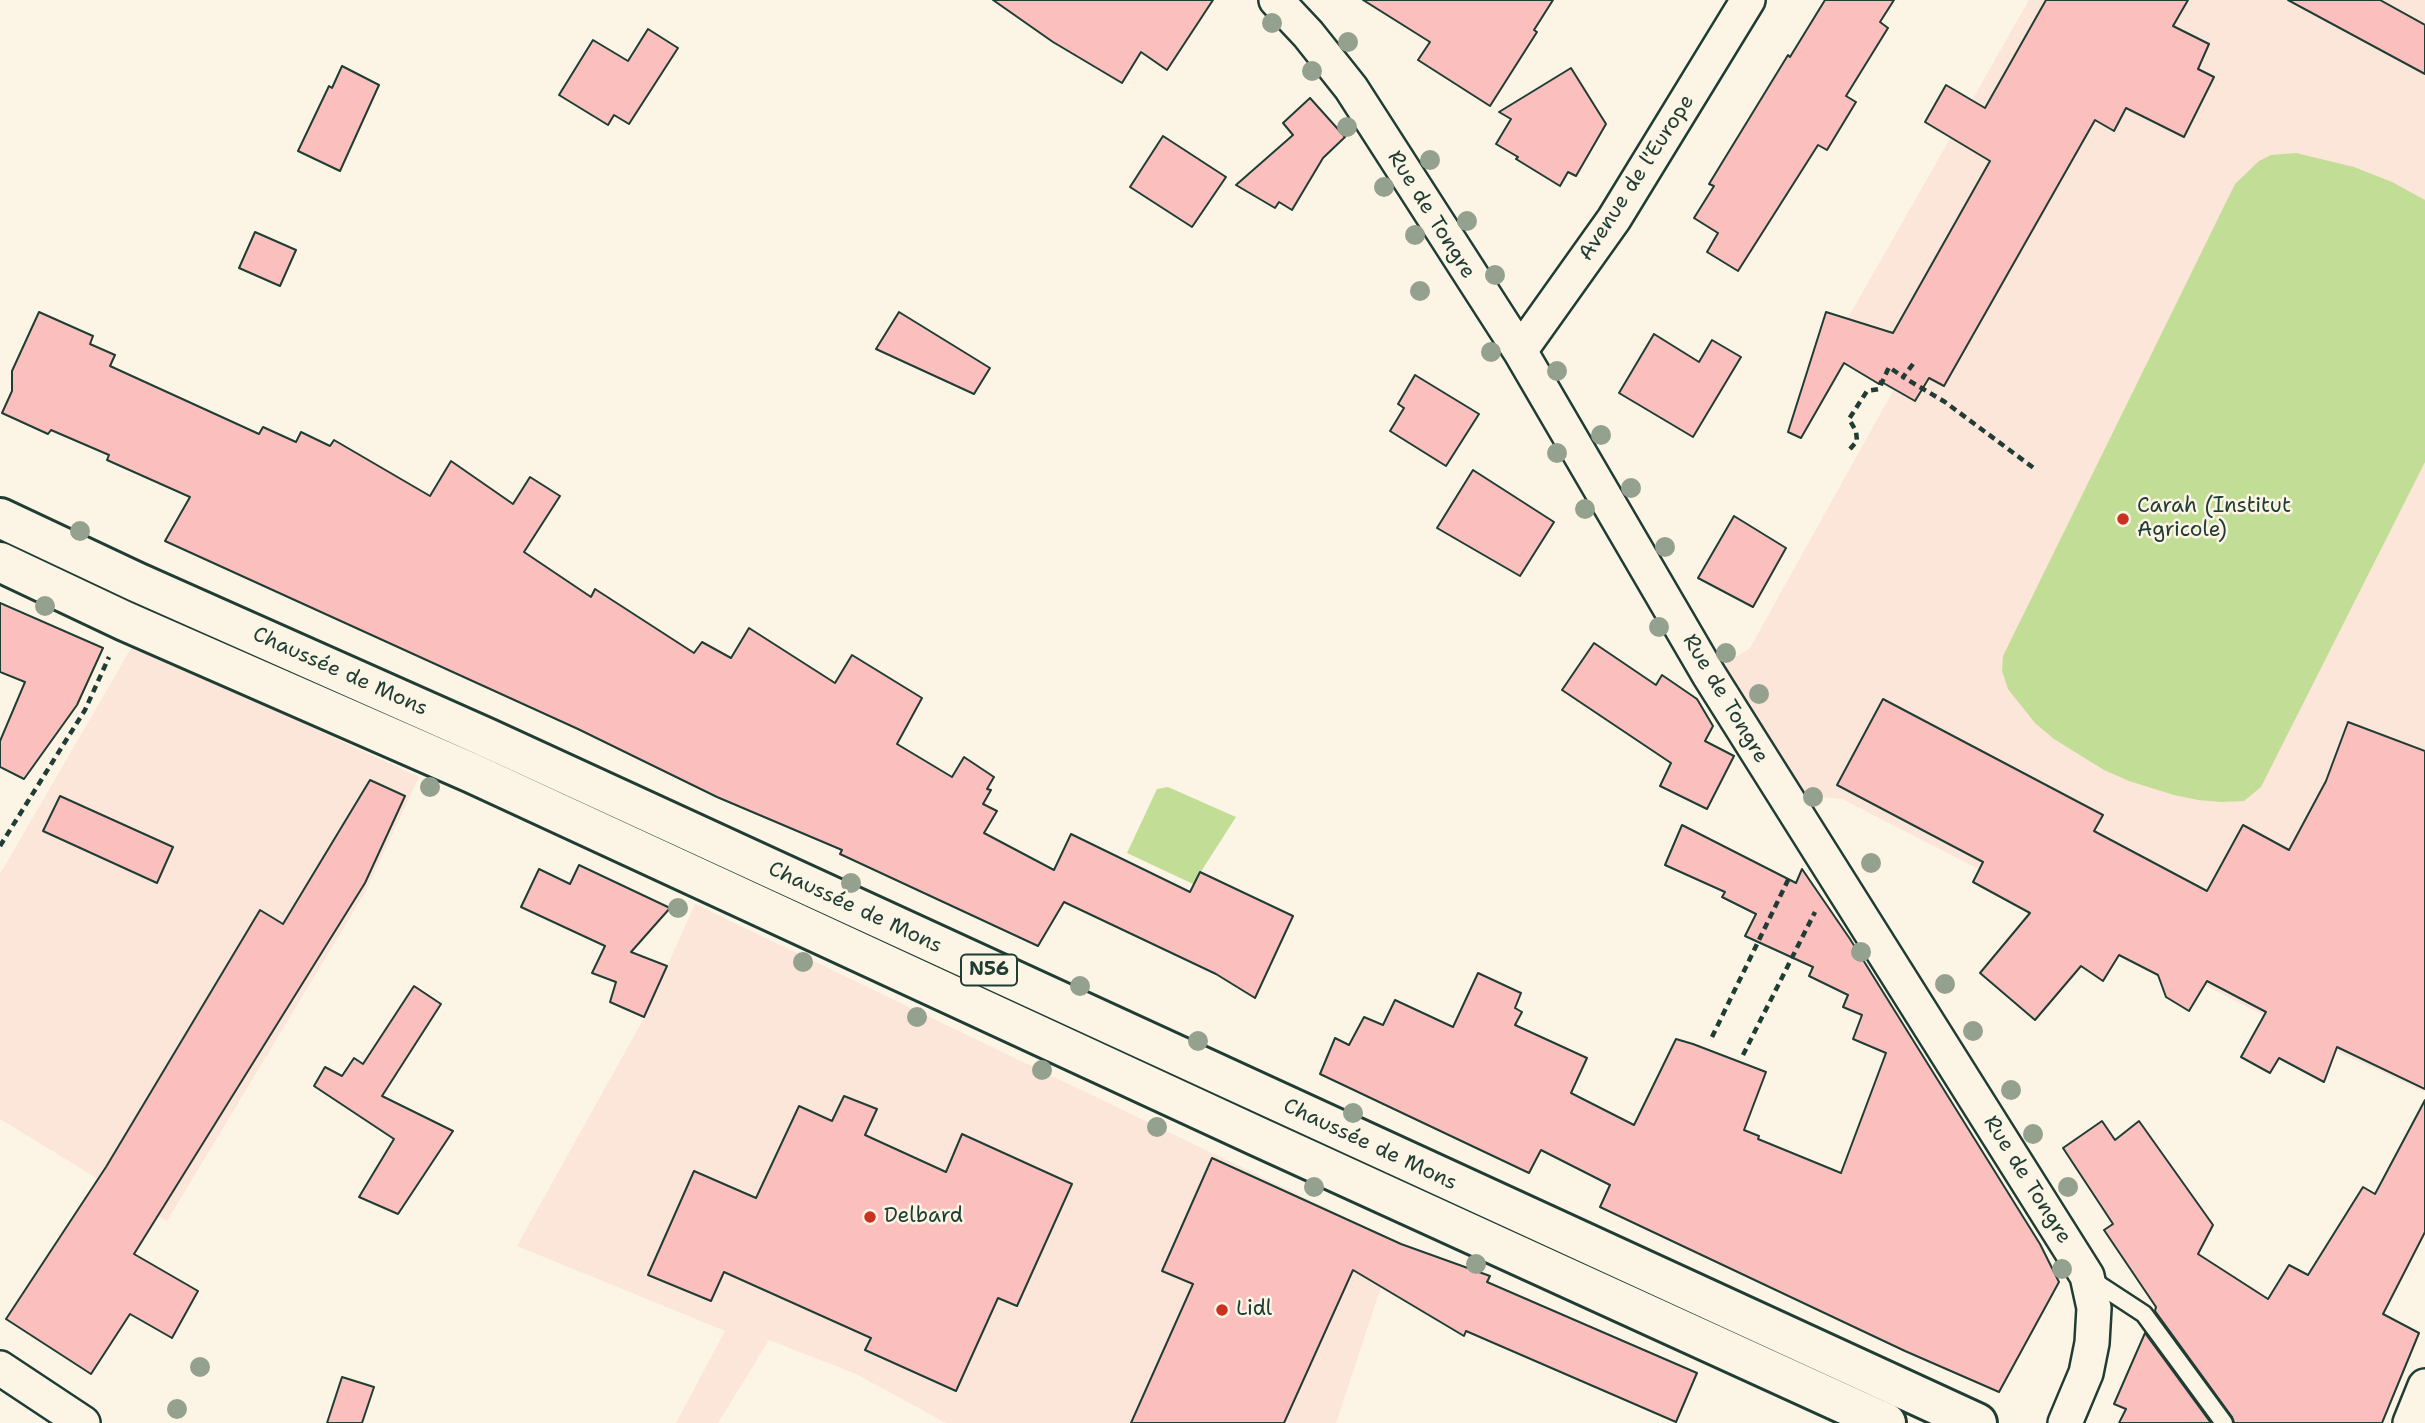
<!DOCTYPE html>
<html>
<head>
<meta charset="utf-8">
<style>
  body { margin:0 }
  canvas { display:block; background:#fcf5e5 }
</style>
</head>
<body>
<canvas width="2425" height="1423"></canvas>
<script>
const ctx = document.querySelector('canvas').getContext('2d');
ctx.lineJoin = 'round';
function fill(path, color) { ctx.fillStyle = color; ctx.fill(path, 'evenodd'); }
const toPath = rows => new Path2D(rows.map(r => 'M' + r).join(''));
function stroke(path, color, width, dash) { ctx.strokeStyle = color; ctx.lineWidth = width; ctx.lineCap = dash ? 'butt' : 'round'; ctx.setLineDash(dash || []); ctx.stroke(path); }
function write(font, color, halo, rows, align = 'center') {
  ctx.font = font + ' "Shantell Sans",sans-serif'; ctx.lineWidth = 5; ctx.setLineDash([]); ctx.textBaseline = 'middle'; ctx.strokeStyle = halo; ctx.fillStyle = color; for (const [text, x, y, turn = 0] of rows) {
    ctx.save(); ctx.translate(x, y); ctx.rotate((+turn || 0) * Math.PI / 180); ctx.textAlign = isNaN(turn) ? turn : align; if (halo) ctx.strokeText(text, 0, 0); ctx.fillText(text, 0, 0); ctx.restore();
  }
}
fill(toPath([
  [2029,0,2425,0,2425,1092,2306,1037,1842,799,1783,793,1709,675,1750,648,1893,391,1828,353],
  [133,645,419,777,364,894,167,1221,0,1119,0,874],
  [695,904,1401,1244,1381,1287,1336,1423,946,1423,856,1374,769,1340,718,1423,676,1423,725,1331,517,1246,644,1018]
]), '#fce5d9');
fill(toPath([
  [2296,153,2354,167,2392,182,2425,200,2425,462,2261,787,2244,801,2221,802,2198,800,2174,795,2129,781,2104,770,2054,739,2035,723,2008,689,2002,671,2003,656,2235,184,2259,161,2271,155],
  [1168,787,1236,817,1193,884,1127,853,1157,789]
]), '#c2de96');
const building = toPath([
  [993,0,1213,0,1167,70,1141,52,1122,83,1053,42,993,0],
  [1363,0,1553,0,1534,30,1537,32,1490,106,1418,60,1430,42,1363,0],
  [1825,0,1894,0,1880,22,1888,28,1846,96,1856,102,1827,150,1818,145,1738,271,1707,252,1718,233,1694,218,1714,186,1709,184,1788,55,1790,57,1825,0],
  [2046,0,2188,0,2173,26,2209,44,2198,69,2214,77,2184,137,2126,108,2114,131,2095,120,1944,386,1929,378,1915,401,1880,381,1879,384,1844,363,1801,438,1788,432,1826,312,1893,333,1990,161,1925,122,1946,85,1985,108,2046,0],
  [2288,0,2380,0,2425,25,2425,74,2288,0],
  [648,29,678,48,629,124,614,115,608,125,559,95,593,40,628,61,648,29],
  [342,66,379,85,340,171,298,151,329,86,332,88,342,66],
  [1571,68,1606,124,1576,176,1568,172,1560,186,1516,159,1518,157,1496,144,1511,119,1499,112,1571,68],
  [1310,98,1345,137,1323,158,1292,210,1279,202,1275,208,1236,185,1293,135,1283,123,1310,98],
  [1163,136,1226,177,1192,227,1130,187,1163,136],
  [255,232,296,250,280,286,239,268,255,232],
  [39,312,93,336,90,344,115,355,110,366,259,434,263,427,296,442,301,432,330,446,334,440,430,496,451,461,513,504,530,477,560,496,524,552,591,597,595,589,694,653,702,642,731,658,749,628,835,683,852,655,922,698,897,744,952,777,964,757,994,777,987,789,991,790,983,804,997,811,984,833,1054,870,1071,834,1190,892,1200,872,1293,916,1255,998,1216,974,1064,902,1038,946,840,854,842,850,717,797,578,729,165,541,190,497,107,460,109,455,51,430,48,434,2,413,12,391,12,371,39,312],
  [899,312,990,368,974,394,876,349,899,312],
  [1654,334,1699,362,1712,340,1741,357,1693,437,1619,393,1654,334],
  [1415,375,1479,414,1446,466,1390,431,1404,408,1398,404,1415,375],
  [1473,470,1554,522,1520,576,1437,528,1473,470],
  [1734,516,1786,548,1753,607,1698,578,1734,516],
  [0,603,103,648,77,705,24,779,0,767,0,741,25,682,0,672,0,603],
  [1594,643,1656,685,1662,675,1697,699,1713,726,1705,741,1734,756,1707,809,1660,786,1671,763,1562,690,1594,643],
  [1883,699,2103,815,2094,831,2207,891,2243,825,2289,850,2326,781,2348,722,2425,751,2425,1089,2337,1047,2324,1082,2279,1058,2270,1073,2241,1057,2266,1012,2207,981,2189,1011,2166,997,2158,975,2119,955,2103,981,2081,966,2035,1020,1980,973,2030,913,1973,882,1983,862,1837,785,1883,699],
  [370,780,405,796,365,883,134,1254,198,1291,172,1338,130,1314,91,1374,6,1319,106,1167,260,910,283,924,370,780],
  [60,796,173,847,157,883,43,831,60,796],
  [1682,825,1796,883,1802,869,1850,939,2040,1244,2059,1282,1999,1392,1905,1351,1600,1207,1610,1185,1541,1150,1529,1173,1320,1074,1335,1038,1349,1045,1364,1017,1383,1025,1395,1000,1453,1027,1478,973,1521,993,1515,1008,1522,1012,1515,1025,1587,1058,1571,1093,1634,1125,1676,1039,1693,1044,1766,1072,1744,1130,1759,1136,1758,1139,1841,1173,1886,1053,1853,1039,1862,1015,1843,1007,1848,995,1809,976,1813,967,1745,936,1756,914,1722,897,1725,892,1665,865,1682,825],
  [579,865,670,908,631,952,667,966,644,1017,610,1002,616,982,592,973,605,946,521,907,539,869,570,884,579,865],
  [414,986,441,1004,382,1096,453,1131,398,1214,359,1197,394,1139,314,1086,325,1067,342,1076,354,1058,363,1064,414,986],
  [844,1096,877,1109,865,1135,946,1172,962,1134,1072,1184,1017,1306,998,1298,956,1391,865,1350,871,1338,724,1272,711,1301,648,1275,694,1171,756,1198,799,1106,832,1121,844,1096],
  [2425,1100,2425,1232,2383,1314,2419,1333,2382,1423,2234,1423,2232,1417,2155,1311,2156,1307,2104,1230,2113,1224,2063,1148,2102,1121,2115,1140,2139,1121,2213,1225,2198,1254,2268,1299,2289,1265,2308,1275,2363,1187,2375,1194,2425,1100],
  [1212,1158,1401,1244,1490,1276,1487,1282,1697,1373,1676,1422,1466,1331,1464,1336,1353,1270,1284,1423,1131,1423,1193,1284,1162,1271,1212,1158],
  [2145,1333,2211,1423,2119,1423,2126,1409,2114,1404,2145,1333],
  [342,1377,374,1387,362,1423,327,1423,342,1377]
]);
fill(building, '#fbbfbd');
stroke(building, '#1f3d34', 2);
const service = toPath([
  [2089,1278,2144,1314,2224,1423]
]);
const minor = toPath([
  [1276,0,1308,34,1351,88,1520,351,1709,675,2087,1276,2094,1308,2092,1343,2086,1373,2065,1423],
  [1520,351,1614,219,1748,0],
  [0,1368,83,1423],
  [2410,1423,2425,1386]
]);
const primary = toPath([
  [0,518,136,582,487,738,1977,1423],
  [0,562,125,621,472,773,1257,1136,1886,1423]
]);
stroke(service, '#1f3d34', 21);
stroke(minor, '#1f3d34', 38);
stroke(primary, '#1f3d34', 44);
stroke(toPath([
  [1913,364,1903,377,1945,402,2035,469],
  [1850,449,1857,441,1856,431,1849,419,1867,391,1879,389,1889,367,1903,377],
  [0,846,85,710,109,657],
  [1712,1037,1790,876],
  [1743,1055,1815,912]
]), '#1f3d34', 4.5, [7, 5]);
stroke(service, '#fcf5e5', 16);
stroke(minor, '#fcf5e5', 33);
stroke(primary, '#fcf5e5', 38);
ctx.fillStyle = '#95a18f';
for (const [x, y] of [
  [1272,23],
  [1348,42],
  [1312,71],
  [1347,127],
  [1430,160],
  [1384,187],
  [1467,221],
  [1415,235],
  [1495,275],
  [1420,291],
  [1491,352],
  [1557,371],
  [1601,435],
  [1557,453],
  [1631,488],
  [1585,509],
  [80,531],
  [1665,547],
  [45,606],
  [1659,627],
  [1726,653],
  [1759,694],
  [430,787],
  [1813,797],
  [1871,863],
  [851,883],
  [678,908],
  [1861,952],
  [803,962],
  [1945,984],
  [1080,986],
  [917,1017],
  [1973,1031],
  [1198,1041],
  [1042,1070],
  [2011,1090],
  [1353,1113],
  [1157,1127],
  [2033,1134],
  [1314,1187],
  [2068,1187],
  [1476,1264],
  [2062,1269],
  [200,1367],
  [177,1409]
]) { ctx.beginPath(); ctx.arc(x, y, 10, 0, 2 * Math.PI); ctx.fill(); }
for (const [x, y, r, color] of [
  [2123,519,7,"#c8321e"],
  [870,1217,7,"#c8321e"],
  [1222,1310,7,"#c8321e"]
]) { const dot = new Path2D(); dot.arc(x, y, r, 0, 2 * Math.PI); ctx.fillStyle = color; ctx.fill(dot); stroke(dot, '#fcf5e5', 2.5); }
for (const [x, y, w] of [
  [989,970,56]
]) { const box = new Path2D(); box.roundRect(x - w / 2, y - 15.5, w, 31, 5); ctx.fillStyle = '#fcf5e5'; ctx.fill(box); stroke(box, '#1f3d34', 2); }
write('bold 19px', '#1f3d34', null, [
  ["N56",989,970]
]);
write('21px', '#1f3d34', '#fcf5e5', [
  ["Avenue de l'Europe",1637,178,-57],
  ["Rue de Tongre",1431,215,58],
  ["Chaussée de Mons",340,672,24],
  ["Rue de Tongre",1725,699,59],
  ["Chaussée de Mons",855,908,25],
  ["Chaussée de Mons",1370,1145,25],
  ["Rue de Tongre",2027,1180,58]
]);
write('21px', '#1f3d34', '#fcf5e5', [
  ["Carah (Institut",2137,507],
  ["Agricole)",2137,531],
  ["Delbard",884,1217],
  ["Lidl",1236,1310]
], 'left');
</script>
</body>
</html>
